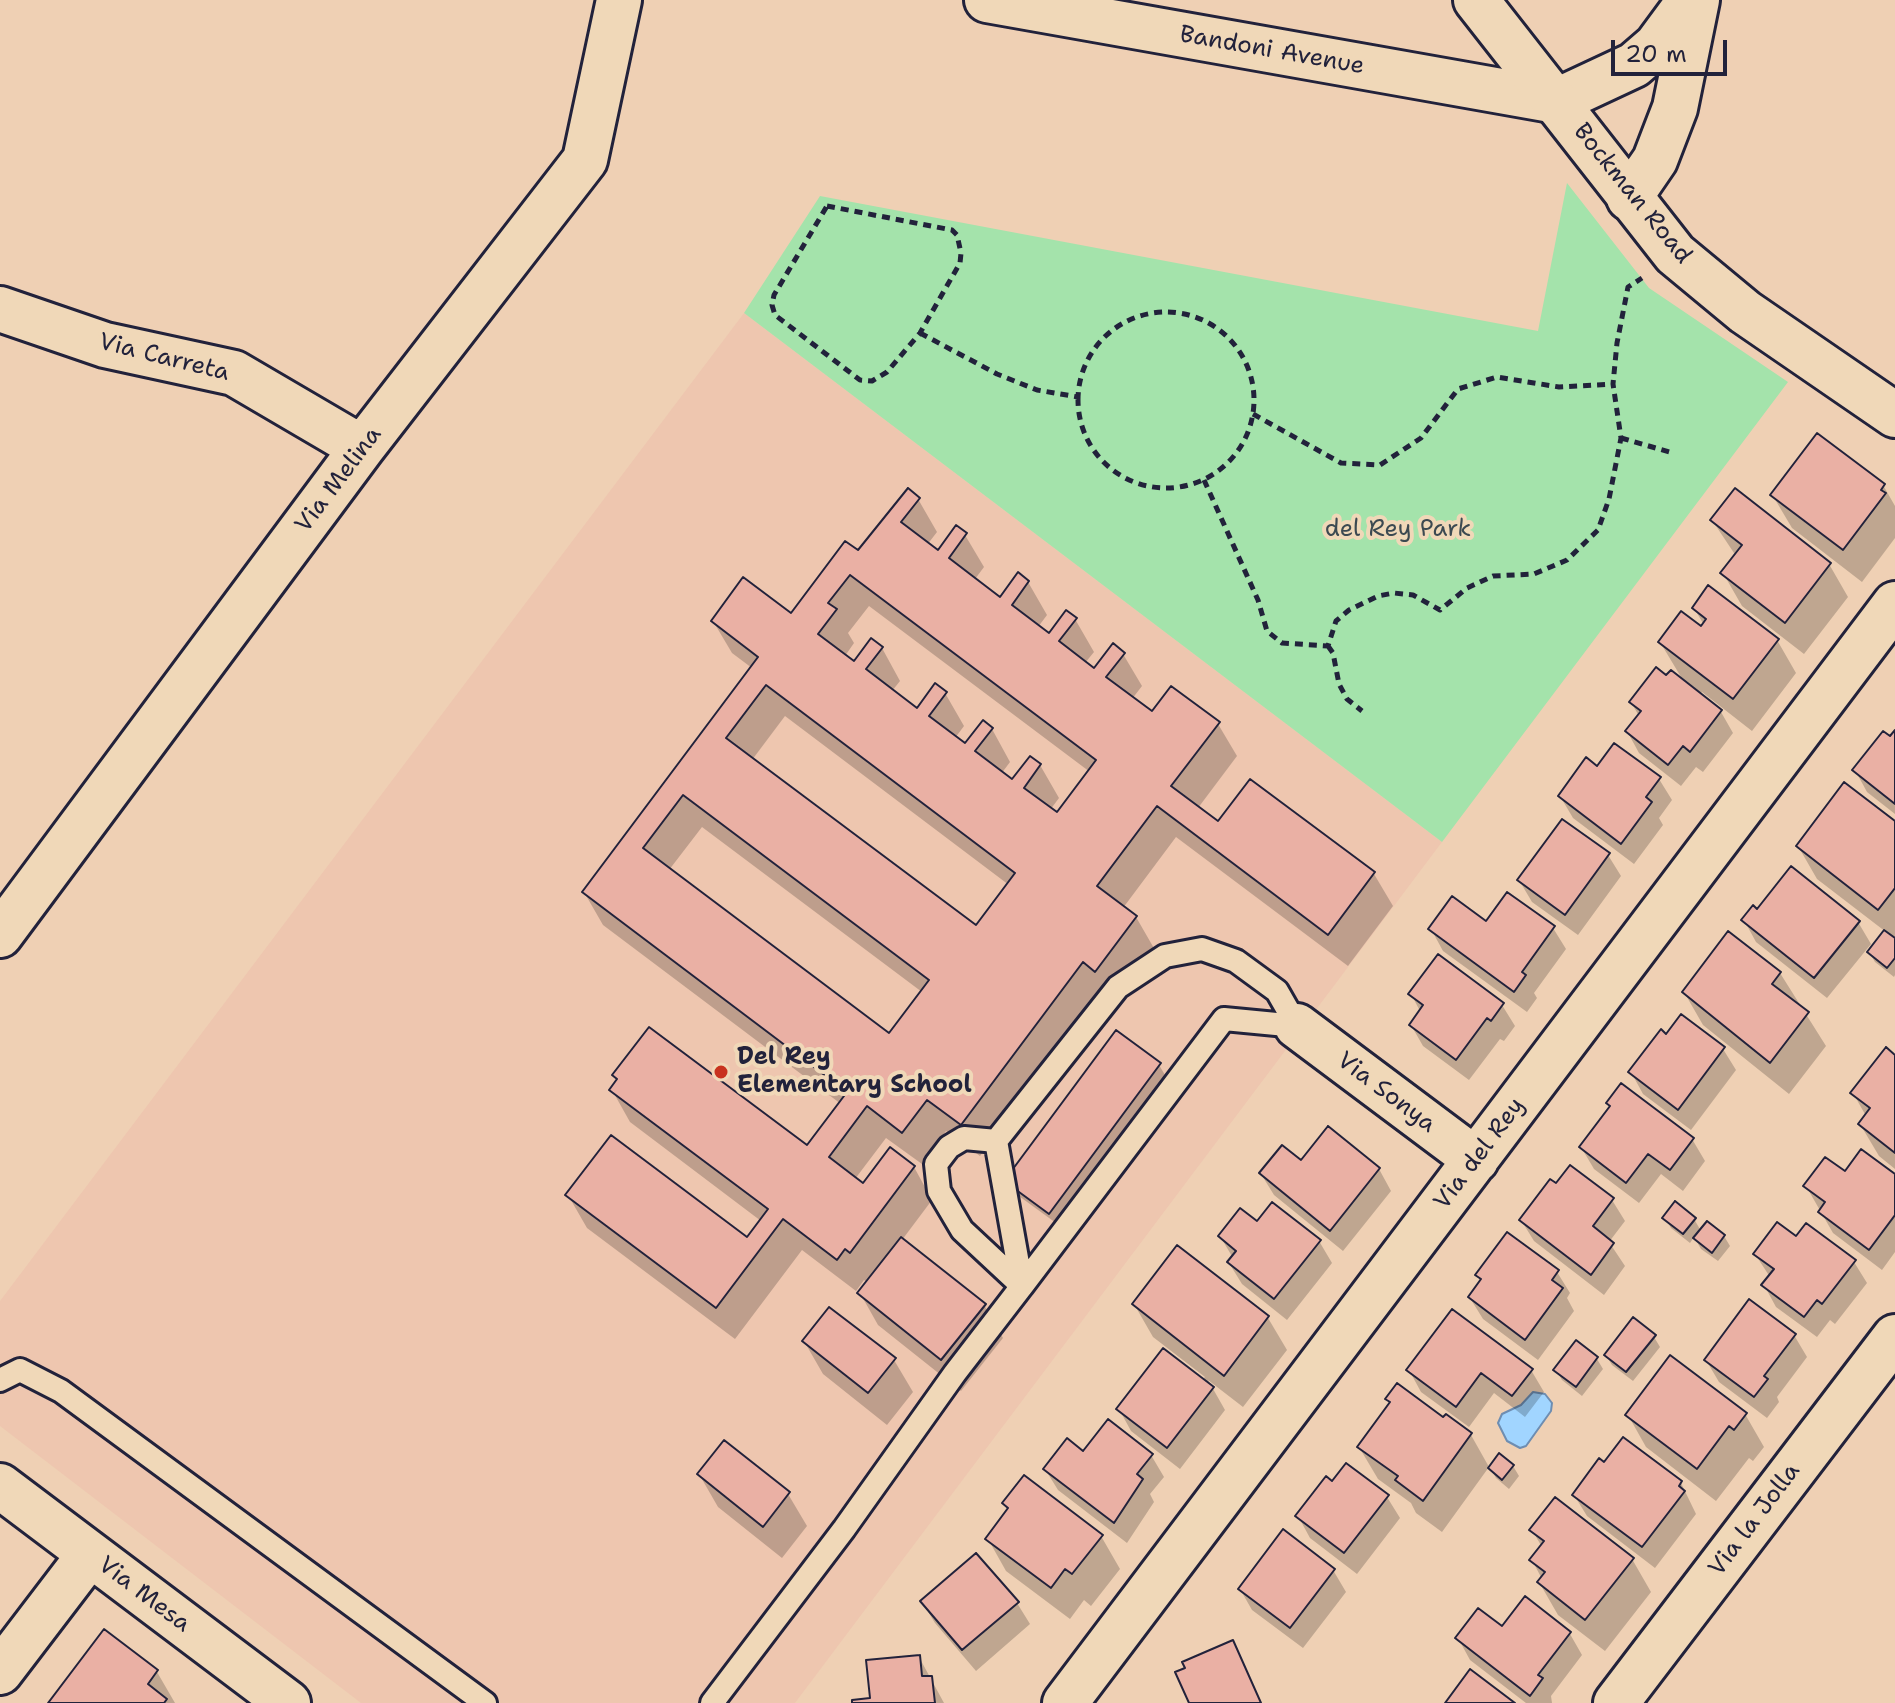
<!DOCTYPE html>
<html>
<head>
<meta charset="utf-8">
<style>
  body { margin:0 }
  #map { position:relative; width:1895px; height:1703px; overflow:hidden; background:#efd0b4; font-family:"Shantell Sans",sans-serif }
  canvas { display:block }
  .scale { position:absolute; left:1611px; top:40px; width:116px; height:36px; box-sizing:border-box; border:4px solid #22223b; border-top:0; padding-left:10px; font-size:24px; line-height:28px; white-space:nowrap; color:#22223b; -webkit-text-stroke:6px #f0d8b8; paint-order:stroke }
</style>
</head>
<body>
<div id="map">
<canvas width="1895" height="1703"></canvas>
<div class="scale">20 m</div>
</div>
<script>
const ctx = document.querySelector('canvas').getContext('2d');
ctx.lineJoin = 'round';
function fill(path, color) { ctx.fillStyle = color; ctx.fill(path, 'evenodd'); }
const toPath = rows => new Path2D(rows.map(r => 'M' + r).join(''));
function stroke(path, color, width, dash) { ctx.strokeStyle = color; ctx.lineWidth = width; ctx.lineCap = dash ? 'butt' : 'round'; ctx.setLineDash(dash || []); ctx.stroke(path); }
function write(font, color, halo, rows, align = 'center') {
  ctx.font = font + ' "Shantell Sans",sans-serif'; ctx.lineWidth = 8; ctx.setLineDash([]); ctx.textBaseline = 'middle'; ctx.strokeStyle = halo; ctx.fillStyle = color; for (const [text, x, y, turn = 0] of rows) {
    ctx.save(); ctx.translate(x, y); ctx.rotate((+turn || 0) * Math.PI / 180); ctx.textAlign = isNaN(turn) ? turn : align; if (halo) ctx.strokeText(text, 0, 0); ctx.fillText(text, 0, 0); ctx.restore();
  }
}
fill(toPath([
  [744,313,1442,842,795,1703,361,1703,0,1426,0,1301]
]), '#eec6af');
fill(toPath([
  [1567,183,1649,288,1788,382,1442,842,744,313,820,196,1538,331]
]), '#a4e3ab');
const water = toPath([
  [1533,1392,1545,1394,1552,1403,1551,1411,1526,1446,1520,1448,1507,1441,1498,1423,1502,1414,1521,1405,1533,1392]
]);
fill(water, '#a1d5ff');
stroke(water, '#6e8db1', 2);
fill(toPath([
  [1883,485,1895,506,1895,538,1862,582,1792,528,1773,496],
  [918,499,937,532,927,545,938,553,965,535,984,567,975,579,1000,600,1028,582,1047,615,1038,627,1049,636,1075,619,1094,652,1085,663,1095,671,1123,654,1142,686,1132,699,1153,714,1218,724,1237,756,1198,808,1218,824,1250,781,1374,874,1393,906,1348,966,1176,837,1123,908,1136,917,1155,950,1103,994,980,1156,946,1131,922,1164,886,1138,855,1179,864,1185,914,1167,932,1200,902,1240,984,1305,1003,1338,961,1391,878,1325,860,1293,868,1283,864,1280,856,1291,802,1250,735,1339,587,1228,568,1195,747,1239,761,1221,630,1122,612,1090,618,1082,614,1075,807,1148,841,1104,603,925,584,892,752,668,732,653,713,621,792,616],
  [869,606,1090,772,1057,815,1050,810,1059,798,1040,765,1012,782,1001,774,1010,762,992,729,965,746,955,738,964,726,945,693,917,710,892,691,900,681,882,648,855,663,845,656,854,643,848,633],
  [785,716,1009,885,976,928,752,760],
  [702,827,922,992,890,1035,669,870],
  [1712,520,1829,564,1848,597,1804,654,1742,606,1723,573,1736,556],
  [1694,608,1777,640,1796,673,1752,731,1702,692,1699,695,1721,712,1733,733,1703,772,1696,767,1681,786,1639,753,1627,731,1639,716,1631,702,1666,678,1684,682,1660,642,1702,629,1704,625],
  [1895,733,1895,814,1867,792,1855,770],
  [1598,769,1659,779,1672,800,1659,818,1663,825,1634,864,1573,818,1560,796],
  [1895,824,1895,975,1894,977,1875,962,1869,952,1886,932,1817,879,1798,846],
  [1608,855,1621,876,1578,935,1532,902,1519,880],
  [1757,912,1858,922,1871,944,1827,998,1756,942,1744,920],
  [1487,924,1553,928,1566,949,1534,993,1537,998,1527,1012,1443,951,1431,929],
  [1780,973,1826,1046,1789,1094,1703,1025,1684,992],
  [1411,994,1502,1005,1515,1026,1504,1041,1500,1039,1469,1080,1423,1046,1411,1025,1420,1011],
  [1667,1036,1723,1049,1736,1070,1691,1130,1643,1094,1631,1072],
  [1895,1057,1895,1169,1879,1156,1860,1124,1866,1116,1853,1093],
  [1159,1065,1165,1075,1056,1223,1012,1191],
  [1692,1139,1705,1161,1683,1191,1661,1174,1639,1203,1594,1169,1581,1147],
  [1301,1163,1379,1169,1391,1191,1343,1251,1274,1195,1261,1174],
  [1845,1174,1895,1177,1895,1252,1882,1270,1833,1233,1806,1186],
  [1556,1186,1612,1200,1625,1221,1609,1242,1625,1266,1604,1295,1534,1241,1521,1220],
  [1665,1218,1694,1219,1701,1231,1724,1236,1730,1246,1718,1261,1701,1249,1694,1237,1690,1243,1671,1228],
  [1258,1224,1319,1241,1332,1263,1287,1320,1242,1284,1229,1263,1233,1258,1220,1236],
  [1796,1238,1854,1262,1867,1283,1835,1324,1830,1320,1817,1337,1776,1307,1764,1285,1770,1277,1755,1254],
  [1178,1248,1268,1318,1287,1350,1243,1407,1208,1380,1225,1410,1180,1469,1131,1431,1119,1409,1202,1380,1205,1377,1153,1337,1134,1304],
  [1557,1272,1570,1293,1567,1298,1574,1311,1538,1360,1483,1319,1470,1298,1482,1282,1478,1275],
  [1794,1335,1807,1357,1777,1397,1779,1402,1767,1418,1719,1382,1706,1360],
  [1654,1337,1660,1347,1633,1381,1612,1365,1606,1355],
  [804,1341,894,1360,913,1392,887,1425,823,1374],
  [1597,1359,1603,1369,1582,1396,1562,1380,1556,1370],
  [1409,1370,1531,1370,1544,1392,1525,1417,1494,1393,1469,1427,1421,1392],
  [1387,1399,1444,1420,1471,1435,1489,1467,1442,1532,1416,1513,1411,1503,1378,1479,1359,1447,1390,1404],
  [1745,1414,1764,1447,1753,1461,1749,1458,1716,1501,1646,1447,1628,1415],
  [1083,1454,1151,1455,1164,1477,1150,1494,1154,1502,1127,1543,1058,1490,1045,1469],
  [1513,1466,1519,1476,1509,1489,1496,1478,1490,1468],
  [699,1474,788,1494,807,1526,782,1558,718,1507],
  [1681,1483,1696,1514,1655,1568,1587,1516,1574,1495],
  [1387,1497,1400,1518,1357,1574,1310,1538,1298,1516],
  [1004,1503,1101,1536,1120,1569,1091,1606,1084,1600,1070,1619,1006,1571,988,1539,1008,1511],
  [1532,1530,1632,1559,1651,1592,1605,1651,1558,1615,1539,1582,1542,1579,1532,1560,1542,1547],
  [1333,1570,1346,1592,1303,1648,1252,1610,1240,1589],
  [1526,1599,1570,1634,1582,1655,1551,1696,1552,1703,1526,1703,1470,1660,1458,1638,1502,1629],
  [922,1602,1017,1603,1030,1624,976,1671,935,1623],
  [1232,1642,1262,1703,1191,1703],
  [919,1657,944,1703,854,1703,872,1700],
  [157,1672,175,1703,50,1703]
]), '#0003');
const building = toPath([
  [1817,433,1885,484,1881,490,1886,493,1843,550,1770,495,1817,433],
  [908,488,920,498,901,522,938,550,956,525,967,533,949,558,1000,597,1018,572,1029,581,1012,605,1049,633,1066,610,1077,618,1059,641,1094,668,1113,643,1125,653,1106,677,1152,711,1171,686,1220,722,1171,786,1218,821,1250,779,1375,872,1328,935,1157,806,1097,886,1137,916,1095,972,1083,962,961,1125,927,1100,902,1133,867,1106,829,1157,863,1183,890,1147,915,1166,850,1253,845,1249,837,1260,783,1219,716,1308,565,1195,611,1135,747,1237,768,1209,609,1090,617,1079,612,1075,649,1027,807,1145,847,1092,582,892,758,657,711,621,743,577,791,613,845,541,858,550,908,488],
  [850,575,1096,760,1057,812,1024,788,1041,764,1030,756,1012,779,975,751,993,728,983,720,965,743,929,716,947,692,935,683,917,708,866,669,883,647,871,638,854,661,818,634,837,609,828,603,850,575],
  [766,685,1015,873,976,925,726,738,766,685],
  [683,795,929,980,889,1033,643,848,683,795],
  [1735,488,1831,563,1785,623,1720,573,1742,545,1710,520,1735,488],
  [1708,585,1779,639,1733,699,1658,642,1681,611,1701,626,1706,619,1692,608,1708,585],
  [1656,667,1666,675,1671,670,1722,710,1690,752,1683,746,1668,765,1625,731,1641,711,1629,702,1656,667],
  [1895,730,1895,804,1852,770,1883,731,1890,736,1895,730],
  [1614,743,1661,777,1646,797,1652,802,1621,844,1558,796,1586,757,1597,766,1614,743],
  [1844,782,1895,821,1895,888,1878,910,1796,846,1844,782],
  [1562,819,1610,853,1565,915,1517,880,1562,819],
  [1791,866,1860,921,1814,978,1741,920,1753,905,1757,909,1791,866],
  [1507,892,1555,926,1522,972,1526,975,1514,992,1428,929,1452,896,1486,921,1507,892],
  [1884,930,1895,938,1895,958,1887,968,1867,952,1884,930],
  [1728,931,1781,972,1772,984,1809,1012,1770,1063,1682,992,1728,931],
  [1438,954,1504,1003,1491,1021,1487,1018,1456,1060,1409,1025,1423,1005,1408,994,1438,954],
  [1681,1014,1725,1047,1678,1110,1628,1072,1661,1029,1666,1034,1681,1014],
  [1116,1030,1161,1063,1049,1214,1004,1181,1116,1030],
  [1886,1047,1895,1055,1895,1153,1858,1124,1870,1108,1850,1093,1886,1047],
  [1621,1083,1694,1138,1670,1170,1648,1154,1626,1183,1579,1147,1610,1106,1606,1103,1621,1083],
  [1328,1126,1380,1168,1330,1231,1259,1173,1282,1145,1301,1160,1328,1126],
  [1861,1149,1895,1174,1895,1215,1869,1250,1818,1212,1825,1202,1803,1186,1825,1157,1845,1171,1861,1149],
  [1570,1165,1614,1198,1593,1226,1614,1243,1591,1275,1519,1220,1550,1179,1556,1183,1570,1165],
  [1675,1201,1696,1218,1683,1234,1662,1218,1675,1201],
  [1272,1202,1321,1240,1274,1299,1227,1262,1236,1251,1218,1236,1240,1208,1257,1221,1272,1202],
  [1707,1221,1725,1235,1712,1253,1693,1238,1707,1221],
  [1777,1222,1796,1236,1806,1223,1856,1260,1822,1304,1817,1300,1804,1317,1761,1285,1774,1269,1753,1254,1777,1222],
  [1507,1232,1559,1270,1552,1280,1563,1288,1525,1340,1468,1297,1481,1279,1475,1275,1507,1232],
  [901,1237,986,1304,941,1360,857,1293,901,1237],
  [1177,1245,1269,1316,1224,1376,1132,1304,1177,1245],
  [1749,1299,1796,1334,1764,1376,1768,1379,1754,1397,1704,1360,1749,1299],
  [829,1307,896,1358,868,1393,802,1341,829,1307],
  [1452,1309,1533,1369,1512,1396,1481,1373,1456,1407,1406,1370,1452,1309],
  [1633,1317,1656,1335,1626,1372,1604,1355,1633,1317],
  [1576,1340,1598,1357,1576,1387,1553,1370,1576,1340],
  [1163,1348,1214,1387,1167,1448,1116,1409,1163,1348],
  [1670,1355,1747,1413,1734,1430,1729,1426,1697,1469,1625,1415,1670,1355],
  [1397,1383,1443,1417,1446,1414,1472,1433,1423,1501,1395,1480,1398,1476,1357,1447,1390,1402,1385,1399,1397,1383],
  [1108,1419,1153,1454,1137,1474,1143,1479,1114,1523,1043,1469,1067,1438,1083,1451,1108,1419],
  [1623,1437,1682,1481,1679,1486,1685,1491,1642,1547,1572,1495,1599,1458,1604,1462,1623,1437],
  [724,1440,790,1492,763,1527,697,1474,724,1440],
  [1499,1453,1514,1465,1502,1480,1488,1468,1499,1453],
  [1346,1463,1389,1495,1344,1553,1295,1516,1326,1476,1332,1481,1346,1463],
  [1024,1475,1103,1535,1072,1574,1065,1569,1051,1588,985,1539,1008,1508,1002,1503,1024,1475],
  [1555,1497,1634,1558,1585,1620,1537,1582,1545,1572,1529,1560,1544,1541,1529,1530,1555,1497],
  [1283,1529,1335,1569,1290,1628,1238,1589,1283,1529],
  [976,1553,1019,1602,962,1650,920,1601,976,1553],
  [1525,1596,1571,1632,1538,1675,1543,1678,1530,1696,1455,1638,1478,1608,1502,1626,1525,1596],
  [104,1629,158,1670,148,1684,167,1699,164,1703,48,1703,104,1629],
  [1233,1640,1261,1703,1189,1703,1175,1672,1185,1668,1182,1662,1233,1640],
  [920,1655,922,1676,932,1676,935,1703,852,1703,852,1700,870,1698,866,1660,920,1655],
  [1470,1669,1515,1703,1445,1703,1470,1669]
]);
fill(building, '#eab0a4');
stroke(building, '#22223b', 2);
const lane = toPath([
  [996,1141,964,1138,949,1147,936,1164,939,1191,962,1230,1022,1286,1224,1019,1297,1026],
  [0,1380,20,1370,61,1391,485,1703],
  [712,1703,844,1529,955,1373,1022,1286,996,1141,1118,987,1165,956,1202,949,1236,961,1277,991,1297,1026]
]);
const street = toPath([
  [987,0,1557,101,1634,65,1656,46,1690,0],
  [1629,198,1655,160,1675,108,1697,0],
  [0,309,105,345,234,373,362,448],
  [0,935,362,448,585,160,619,0],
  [1297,1026,1476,1160],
  [0,1486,288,1703],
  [0,1672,90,1554],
  [1065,1703,1895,604],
  [1616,1703,1895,1337]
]);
const secondary = toPath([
  [1476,0,1675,254,1745,312,1895,415]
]);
stroke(lane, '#22223b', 28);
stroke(street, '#22223b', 50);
stroke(secondary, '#22223b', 50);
stroke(toPath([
  [827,206,952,230,957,235,961,253,960,263,920,333,887,372,872,381,860,380,775,315,772,305,774,295,827,206],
  '1078 400a88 88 0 1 1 176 0a88 88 0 1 1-176 0Z',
  [920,333,997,374,1037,390,1078,397],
  [1253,414,1341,463,1380,465,1421,438,1458,389,1497,377,1559,387,1613,384],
  [1621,438,1673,453],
  [1204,480,1258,600,1267,631,1282,643,1328,646,1336,621,1349,610,1378,596,1394,593,1413,595,1440,610,1467,588,1493,576,1534,574,1567,560,1598,530,1609,499,1621,438,1613,384,1617,343,1628,287,1642,278],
  [1328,646,1333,653,1339,684,1347,699,1362,711]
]), '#22223b', 5, [8, 6]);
stroke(lane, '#f0d8b8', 22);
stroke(street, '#f0d8b8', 44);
stroke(secondary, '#f0d8b8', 44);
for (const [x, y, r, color] of [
  [721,1072,8,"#c8321e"]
]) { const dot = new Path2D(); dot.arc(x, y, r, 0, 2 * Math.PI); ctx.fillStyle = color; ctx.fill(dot); stroke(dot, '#f0d8b8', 3); }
write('24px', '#22223b', '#f0d8b8', [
  ["Bandoni Avenue",1272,51,10],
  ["Bockman Road",1632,194,51],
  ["Via Carreta",164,358,14],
  ["Via Melina",339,480,-53],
  ["Via Sonya",1386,1093,37],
  ["Via del Rey",1480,1154,-53],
  ["Via la Jolla",1755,1520,-53],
  ["Via Mesa",144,1595,37]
]);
write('24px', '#3c4951', '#f0d8b8', [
  ["del Rey Park",1398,530]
]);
write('bold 24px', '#22223b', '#f0d8b8', [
  ["Del Rey",737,1058],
  ["Elementary School",737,1086]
], 'left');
</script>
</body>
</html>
